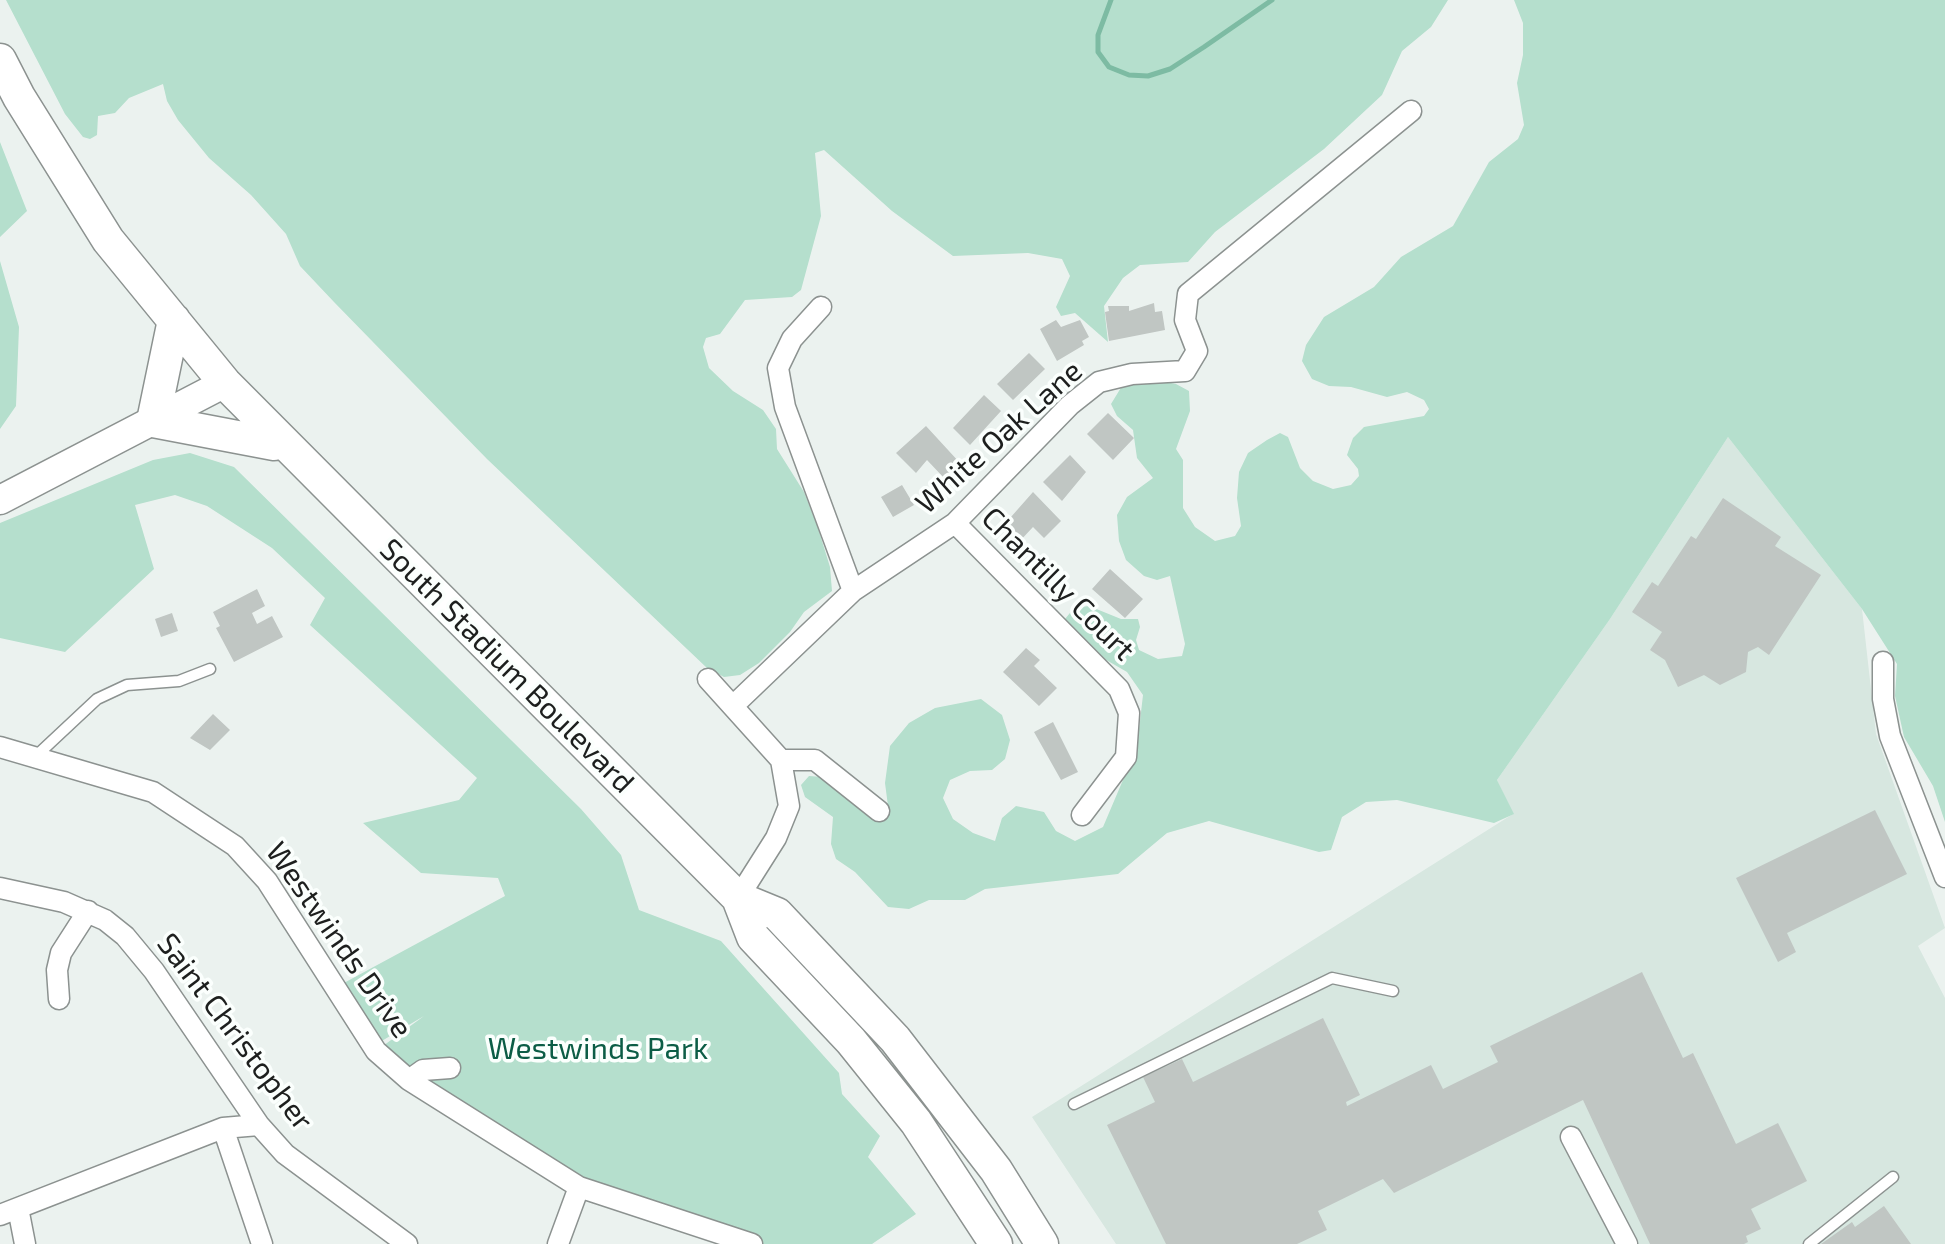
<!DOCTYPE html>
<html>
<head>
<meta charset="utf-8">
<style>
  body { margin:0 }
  canvas { display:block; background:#ebf2ef }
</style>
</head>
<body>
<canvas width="1945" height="1244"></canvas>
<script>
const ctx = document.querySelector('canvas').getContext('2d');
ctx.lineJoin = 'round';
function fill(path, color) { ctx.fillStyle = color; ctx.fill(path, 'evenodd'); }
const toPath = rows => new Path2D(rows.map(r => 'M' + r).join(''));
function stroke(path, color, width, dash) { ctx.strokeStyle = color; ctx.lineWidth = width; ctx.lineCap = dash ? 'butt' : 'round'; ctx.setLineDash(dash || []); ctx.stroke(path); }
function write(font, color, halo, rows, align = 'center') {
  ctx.font = font + ' "Exo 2",sans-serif'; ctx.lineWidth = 7; ctx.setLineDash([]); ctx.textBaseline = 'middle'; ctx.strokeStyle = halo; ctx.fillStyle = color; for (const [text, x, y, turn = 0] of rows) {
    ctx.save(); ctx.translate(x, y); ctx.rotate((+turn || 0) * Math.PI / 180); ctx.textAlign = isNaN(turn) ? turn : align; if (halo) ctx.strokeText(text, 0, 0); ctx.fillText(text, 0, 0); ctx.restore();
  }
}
fill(toPath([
  [1728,437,1862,609,1876,734,1945,928,1918,946,1945,998,1945,1244,1116,1244,1032,1117,1513,814,1497,780,1610,619]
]), '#d7e7e0');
fill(toPath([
  [6,0,1448,0,1431,27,1402,51,1382,95,1324,149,1215,232,1188,262,1140,265,1123,278,1104,306,1108,342,1075,313,1061,316,1056,307,1070,276,1062,259,1028,253,953,256,892,211,824,150,815,153,821,216,801,290,792,297,745,300,720,334,706,338,703,347,709,368,733,391,763,410,776,429,777,449,804,492,818,528,830,567,832,591,804,612,790,632,759,663,740,675,724,677,707,668,487,459,334,302,300,266,286,234,251,195,209,158,178,120,167,101,163,84,129,98,115,113,98,116,97,135,90,139,83,137,65,114],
  [1514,0,1945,0,1945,822,1933,786,1904,737,1895,696,1897,664,1862,609,1728,437,1610,619,1497,780,1514,814,1494,823,1397,800,1366,802,1342,817,1331,850,1319,852,1209,821,1167,833,1118,874,985,889,965,900,929,900,909,909,888,907,855,872,836,859,831,844,833,817,805,797,801,785,809,776,823,777,882,821,888,806,885,783,890,746,909,723,935,708,981,699,1002,715,1010,740,1005,759,992,770,970,771,950,780,943,798,953,819,973,833,995,841,1002,818,1016,806,1044,812,1056,831,1075,841,1103,827,1137,747,1143,695,1127,672,1082,646,1065,619,1074,608,1089,606,1121,619,1138,619,1140,627,1136,640,1139,650,1158,659,1182,656,1185,644,1170,576,1157,580,1144,576,1126,560,1119,541,1117,515,1127,497,1153,478,1137,458,1133,430,1117,416,1111,404,1122,386,1155,380,1176,384,1189,391,1190,411,1176,449,1183,460,1183,508,1195,527,1215,541,1235,536,1241,526,1237,498,1239,472,1248,453,1267,440,1280,433,1288,437,1300,468,1313,481,1333,489,1351,485,1359,476,1358,469,1347,455,1353,438,1364,427,1424,416,1429,409,1424,400,1407,392,1387,397,1351,387,1329,386,1312,379,1302,361,1306,345,1324,317,1374,287,1401,257,1453,226,1489,162,1518,139,1524,125,1517,83,1523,55,1523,23],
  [0,142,27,211,0,237],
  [0,261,19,327,16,406,0,429],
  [190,453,234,467,581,809,621,855,639,910,721,941,839,1073,842,1094,880,1136,868,1157,916,1214,872,1244,752,1244,579,1187,376,1051,424,1016,380,1042,342,984,505,896,498,878,421,873,363,823,459,800,477,778,310,625,325,598,272,548,207,506,175,495,135,505,154,569,65,652,0,638,0,523,153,460]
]), '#b5dfcd');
stroke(toPath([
  [1111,0,1098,35,1098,52,1109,67,1129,75,1148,76,1170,69,1204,47,1272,0]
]), '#7dbba3', 5);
fill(toPath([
  [1154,303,1155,312,1162,311,1165,330,1109,341,1105,312,1109,311,1108,306,1129,306,1129,311],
  [1056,320,1061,327,1080,320,1089,337,1082,341,1084,345,1057,361,1040,329],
  [1029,353,1045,369,1013,400,997,384],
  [984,395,1001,411,970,445,953,428],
  [1108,413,1134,438,1113,460,1087,434],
  [926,426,960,463,944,478,927,460,916,473,896,453],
  [1070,455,1086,472,1062,501,1043,482],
  [902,485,914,505,893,517,881,497],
  [1033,492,1061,521,1044,538,1033,527,1019,542,1003,526],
  [1723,498,1781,537,1775,546,1821,575,1769,655,1758,647,1748,652,1746,672,1720,685,1704,675,1678,687,1665,660,1650,650,1662,632,1632,612,1652,582,1658,586,1691,536,1696,539],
  [1110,569,1143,599,1125,618,1092,589],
  [257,589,265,606,252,613,257,624,272,616,283,637,234,662,216,628,220,626,213,612],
  [172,613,178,631,161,637,155,619],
  [1026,648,1040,660,1034,666,1057,688,1039,706,1003,672],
  [213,714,230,730,210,750,190,738],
  [1053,722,1078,772,1061,780,1034,732],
  [1875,810,1907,874,1787,933,1796,952,1778,962,1736,878],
  [1642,972,1683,1058,1693,1053,1736,1144,1778,1123,1807,1181,1751,1209,1761,1229,1746,1236,1748,1242,1744,1244,1650,1244,1583,1100,1394,1193,1383,1179,1318,1211,1327,1230,1297,1244,1166,1244,1107,1125,1155,1102,1143,1077,1182,1059,1193,1082,1323,1018,1360,1095,1346,1102,1347,1106,1431,1065,1443,1089,1498,1062,1490,1046],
  [1884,1206,1911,1244,1821,1244,1852,1222,1855,1227]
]), '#c0c6c3');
const lane = toPath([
  [35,757,97,699,127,685,179,681,210,669],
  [1074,1104,1332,978,1393,991],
  [1809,1244,1893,1177]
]);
const street = toPath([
  [821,307,792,339,778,368,785,407,853,591],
  [955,523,1119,689,1129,713,1126,757,1082,815],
  [1883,662,1883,699,1890,736,1945,877],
  [708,679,781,760,815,760,879,811],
  [734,705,853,591,955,523,1070,405,1099,382,1132,374,1185,371,1197,351,1185,320,1188,294,1411,111],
  [0,747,153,792,235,846,267,881,376,1051,409,1080,579,1187,752,1244],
  [0,888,64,902,105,920,125,936,154,971,259,1125,285,1154,407,1244],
  [738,898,776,838,789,806,781,760],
  [59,999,57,970,61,953,88,911],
  [409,1080,423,1070,450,1068],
  [223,1128,262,1244],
  [1571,1137,1627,1244],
  [18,1208,25,1244],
  [0,1215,223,1128,259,1125],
  [558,1244,579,1187]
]);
const secondary = toPath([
  [0,500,225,383]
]);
const primary = toPath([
  [0,60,19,97,108,240,225,383,738,898,777,914,895,1039,996,1170,1042,1244],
  [174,320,153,421,274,444,282,441],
  [738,898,753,937,851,1041,916,1122,996,1244]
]);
stroke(lane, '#8c9290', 13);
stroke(street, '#8c9290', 23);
stroke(secondary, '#8c9290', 31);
stroke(primary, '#8c9290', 35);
stroke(lane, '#fff', 10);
stroke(street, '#fff', 20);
stroke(secondary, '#fff', 28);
stroke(primary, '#fff', 32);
write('30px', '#1d1f1e', '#fbfffd', [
  ["White Oak Lane",999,437,-42],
  ["Chantilly Court",1058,584,45],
  ["South Stadium Boulevard",507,666,45],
  ["Westwinds Drive",339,940,55],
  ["Saint Christopher",235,1032,53]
]);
write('30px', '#0c5d46', '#fbfffd', [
  ["Westwinds Park",598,1049]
]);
</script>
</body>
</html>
